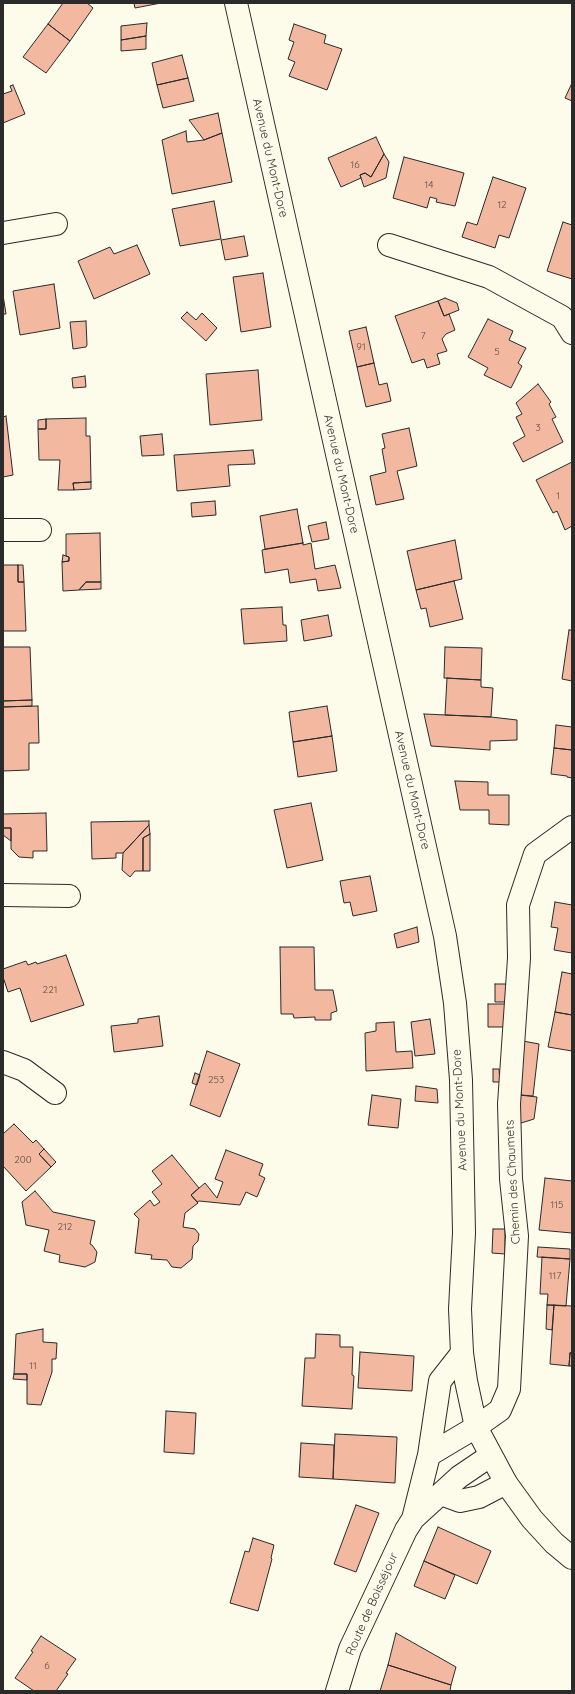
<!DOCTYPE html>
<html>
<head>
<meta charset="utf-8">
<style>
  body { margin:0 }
  #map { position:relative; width:575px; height:1694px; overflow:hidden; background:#fdfbea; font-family:Quicksand,sans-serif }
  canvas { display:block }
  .frame { position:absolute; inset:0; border:4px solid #2b2b2b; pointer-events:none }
</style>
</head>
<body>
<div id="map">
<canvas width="575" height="1694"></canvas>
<div class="frame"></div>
</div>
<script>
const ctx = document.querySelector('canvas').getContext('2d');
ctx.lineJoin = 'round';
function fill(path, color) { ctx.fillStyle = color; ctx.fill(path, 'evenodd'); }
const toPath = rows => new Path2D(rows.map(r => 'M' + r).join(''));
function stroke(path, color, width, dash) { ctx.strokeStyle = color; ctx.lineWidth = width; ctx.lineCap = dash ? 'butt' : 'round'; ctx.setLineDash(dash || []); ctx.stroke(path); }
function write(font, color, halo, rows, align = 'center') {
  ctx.font = font + ' Quicksand,sans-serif'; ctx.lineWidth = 3; ctx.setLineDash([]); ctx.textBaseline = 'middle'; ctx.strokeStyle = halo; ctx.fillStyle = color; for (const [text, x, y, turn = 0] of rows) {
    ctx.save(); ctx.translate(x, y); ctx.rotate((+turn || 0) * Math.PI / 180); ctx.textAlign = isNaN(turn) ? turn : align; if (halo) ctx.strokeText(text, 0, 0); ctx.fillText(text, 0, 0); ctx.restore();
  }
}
const building = toPath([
  [63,3,87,3,93,8,70,41,48,24,63,3],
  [134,3,161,3,135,8,134,3],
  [147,23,146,36,121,40,121,26,147,23],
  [48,24,70,41,46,73,23,57,48,24],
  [294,24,326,35,324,43,342,49,327,90,289,76,295,62,288,59,294,42,289,40,294,24],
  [146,36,146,49,121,51,121,40,146,36],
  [182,55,188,78,157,85,152,63,182,55],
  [188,78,194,101,163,108,157,85,188,78],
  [572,83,572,101,565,98,572,83],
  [13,85,25,114,3,123,3,94,12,91,10,86,13,85],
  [218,113,222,133,204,140,189,120,218,113],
  [186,131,187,142,204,140,222,133,232,182,172,194,162,140,186,131],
  [376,137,384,154,371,177,365,173,360,175,361,178,341,187,328,158,376,137],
  [384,154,389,162,386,178,364,187,360,175,365,173,371,177,384,154],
  [404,157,464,173,455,206,436,202,437,199,430,197,427,208,393,198,404,157],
  [493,177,526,188,509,238,499,235,495,248,462,237,467,222,477,225,493,177],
  [214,201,221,239,180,246,172,209,214,201],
  [563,222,572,225,572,279,547,271,563,222],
  [244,236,248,256,225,260,221,240,244,236],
  [137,245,150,274,94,299,78,261,110,247,114,254,137,245],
  [263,273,271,327,241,332,233,277,263,273],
  [54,284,60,328,20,335,13,291,54,284],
  [3,295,6,314,3,314,3,295],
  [445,298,457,303,459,310,444,316,438,301,445,298],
  [438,301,444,316,449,314,455,330,446,334,442,339,447,351,437,354,440,364,427,368,424,359,412,363,395,316,438,301],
  [187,312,196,320,202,313,217,328,206,341,181,318,187,312],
  [488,319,513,331,509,340,526,348,518,363,522,366,511,388,484,375,488,368,468,357,488,319],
  [86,321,87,345,86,347,73,349,70,322,86,321],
  [366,327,374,363,357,367,349,331,366,327],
  [374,363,379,385,387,383,391,401,366,407,357,367,374,363],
  [258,370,262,420,210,425,206,374,258,370],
  [85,376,86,387,73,388,72,378,85,376],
  [538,384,551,402,549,404,556,417,552,419,563,442,523,462,513,443,525,436,516,417,522,414,516,403,538,384],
  [6,416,13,475,3,477,3,417,6,416],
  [86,418,86,436,90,436,91,482,73,483,74,490,58,490,60,460,39,460,38,429,46,429,46,419,86,418],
  [46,419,46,429,38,429,38,420,46,419],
  [409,428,417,466,397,471,404,499,376,505,370,476,386,472,382,449,385,448,382,434,409,428],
  [162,434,164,455,142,456,140,436,162,434],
  [253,450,255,464,228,465,230,486,177,491,174,455,253,450],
  [572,462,572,526,565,530,557,511,553,513,536,480,572,462],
  [91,482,91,489,74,490,73,483,91,482],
  [215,501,216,515,192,517,191,503,215,501],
  [297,509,303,543,265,549,260,516,297,509],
  [326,522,329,539,312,542,308,526,326,522],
  [100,533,101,582,86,582,79,590,63,591,62,562,69,561,69,557,66,556,66,534,100,533],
  [455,540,462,579,416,590,407,551,455,540],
  [303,543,303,545,311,543,315,569,335,565,341,588,318,591,316,579,290,583,288,569,265,573,262,550,303,543],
  [63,555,69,557,69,561,62,562,63,555],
  [3,565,18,565,18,582,24,582,26,631,3,631,3,565],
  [18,565,23,565,24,582,18,582,18,565],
  [454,581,463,619,430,627,426,608,421,609,416,590,454,581],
  [86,582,101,582,101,589,79,590,86,582],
  [282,607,283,625,286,625,287,641,244,644,241,609,282,607],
  [328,615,332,636,304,641,301,620,328,615],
  [569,630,572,630,572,681,562,679,569,630],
  [3,647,30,647,32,700,3,701,3,647],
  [445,647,482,648,481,680,444,678,445,647],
  [447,678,481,680,481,687,493,688,491,717,445,715,447,678],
  [32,700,32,706,3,707,3,701,32,700],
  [38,706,39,743,29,743,29,770,3,771,3,707,38,706],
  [327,706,332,736,293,742,289,712,327,706],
  [424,714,491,717,517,720,517,740,490,741,490,750,431,746,424,714],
  [556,725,572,727,572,750,554,748,556,725],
  [332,736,337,771,298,777,293,742,332,736],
  [554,748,572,750,572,778,567,777,567,776,551,774,554,748],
  [455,781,488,782,488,795,509,795,509,825,489,824,489,810,460,810,455,781],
  [311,803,323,860,287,868,274,810,311,803],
  [46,813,47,851,33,851,33,858,19,857,11,849,11,828,3,828,3,814,46,813],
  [149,821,149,825,123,853,116,853,116,858,92,859,91,822,149,821],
  [149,825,150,834,143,838,143,871,135,871,130,877,122,870,123,853,149,825],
  [3,828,11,828,11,841,3,835,3,828],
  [150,834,150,871,143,871,143,838,150,834],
  [370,876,377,911,353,916,350,902,344,903,340,881,370,876],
  [555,902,572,905,572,953,554,950,558,928,551,927,555,902],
  [417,927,419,942,397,948,394,934,417,927],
  [280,947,314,947,315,990,333,990,337,1011,331,1013,331,1020,315,1020,315,1017,294,1018,293,1014,281,1014,280,947],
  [66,955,84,1005,31,1022,20,988,8,992,3,977,3,969,26,961,28,965,36,962,37,964,66,955],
  [562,972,572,974,572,1015,555,1012,562,972],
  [495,984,506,984,506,1002,495,1002,495,984],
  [488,1004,506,1004,506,1027,488,1027,488,1004],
  [555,1012,572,1015,572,1051,548,1047,555,1012],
  [159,1016,163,1046,114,1052,111,1026,138,1023,138,1019,159,1016],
  [430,1019,435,1054,415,1056,411,1022,430,1019],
  [394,1022,396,1052,412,1051,413,1068,366,1071,365,1033,376,1031,376,1023,394,1022],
  [523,1041,539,1044,533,1096,521,1095,523,1041],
  [207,1051,240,1064,220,1117,190,1105,207,1051],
  [493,1069,499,1069,500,1082,493,1082,493,1069],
  [195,1073,200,1075,197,1085,192,1083,195,1073],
  [416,1086,437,1089,438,1103,415,1101,416,1086],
  [372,1095,401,1099,398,1128,368,1125,372,1095],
  [520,1095,537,1097,534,1119,518,1124,520,1095],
  [14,1124,33,1143,36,1140,44,1149,39,1154,51,1167,26,1191,3,1166,3,1134,14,1124],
  [44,1149,56,1162,51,1167,39,1154,44,1149],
  [226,1150,263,1164,259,1175,265,1178,257,1197,246,1192,240,1205,199,1201,197,1202,191,1195,205,1183,217,1198,223,1182,215,1179,226,1150],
  [172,1155,199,1188,191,1195,198,1203,185,1213,183,1227,195,1229,199,1234,198,1241,193,1246,192,1259,181,1268,172,1267,167,1260,151,1259,152,1255,135,1253,139,1219,134,1214,150,1200,154,1206,160,1202,152,1192,162,1184,152,1171,172,1155],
  [545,1178,572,1181,572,1233,539,1230,545,1178],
  [35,1191,53,1212,95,1221,90,1244,92,1245,97,1252,95,1262,85,1267,59,1262,60,1255,44,1251,49,1230,26,1225,22,1202,35,1191],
  [493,1229,505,1229,505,1254,492,1253,493,1229],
  [538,1247,570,1249,570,1259,537,1257,538,1247],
  [542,1257,570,1259,566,1306,547,1305,548,1294,540,1294,542,1257],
  [547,1305,554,1305,552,1330,546,1329,547,1305],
  [554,1305,572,1306,572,1353,570,1353,569,1366,550,1364,554,1305],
  [43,1329,43,1342,57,1343,56,1359,52,1359,52,1372,41,1405,27,1404,27,1374,14,1374,16,1334,43,1329],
  [316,1334,340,1335,340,1347,353,1347,352,1375,354,1376,352,1409,302,1406,305,1358,315,1358,316,1334],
  [360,1352,414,1356,412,1391,358,1388,360,1352],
  [570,1353,572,1353,572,1366,569,1366,570,1353],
  [14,1374,27,1374,27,1380,13,1379,14,1374],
  [166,1411,196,1413,194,1454,164,1452,166,1411],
  [335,1434,397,1437,395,1483,333,1479,335,1434],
  [301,1443,334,1445,333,1479,299,1477,301,1443],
  [356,1505,379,1513,356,1572,334,1564,356,1505],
  [438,1527,491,1551,477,1584,424,1561,438,1527],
  [253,1538,274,1545,271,1558,272,1559,258,1611,230,1603,245,1551,249,1552,253,1538],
  [424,1561,455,1575,445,1599,414,1586,424,1561],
  [396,1633,456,1667,451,1685,388,1665,396,1633],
  [41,1636,76,1659,66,1673,68,1674,56,1691,34,1691,15,1678,33,1652,31,1651,41,1636],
  [388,1665,451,1685,450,1691,380,1691,388,1665]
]);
fill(building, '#f2b8a0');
stroke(building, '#2b2b2b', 1);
const minor = toPath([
  [3,233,56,224],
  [389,245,489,277,562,317,572,333],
  [3,530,40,530],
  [3,895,69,896],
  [3,1062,24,1070,55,1093],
  [476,1427,500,1410,509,1389,517,1236,511,1179,509,1104,519,958,518,905,535,854,572,827]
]);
const tertiary = toPath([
  [429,1455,476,1427],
  [441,1494,460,1501,479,1497,506,1483],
  [413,1519,429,1455,440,1381,462,1353],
  [337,1691,350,1649,406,1530,413,1519,459,1477,490,1456]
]);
const primary = toPath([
  [236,3,445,936,455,1003,461,1080,464,1233,460,1309,462,1353,466,1381,476,1427,506,1483,532,1519,554,1543,572,1558]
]);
stroke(minor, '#2b2b2b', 24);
stroke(tertiary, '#2b2b2b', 24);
stroke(primary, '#2b2b2b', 24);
stroke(minor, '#fdfbea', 22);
stroke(tertiary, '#fdfbea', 22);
stroke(primary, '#fdfbea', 22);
write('10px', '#5d4e48', null, [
  ["16",355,165],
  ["14",429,185],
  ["12",502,205],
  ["7",423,336],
  ["91",361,347],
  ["5",497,352],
  ["3",538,428],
  ["1",558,496],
  ["221",50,990],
  ["253",216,1080],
  ["200",23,1160],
  ["115",557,1205],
  ["212",65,1227],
  ["117",555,1276],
  ["11",33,1366],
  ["6",47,1666]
]);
write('12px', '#2b2b2b', '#fdfbea', [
  ["Avenue du Mont-Dore",270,158,77],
  ["Avenue du Mont-Dore",341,474,77],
  ["Avenue du Mont-Dore",412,790,77],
  ["Avenue du Mont-Dore",460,1110,-93],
  ["Chemin des Chaumets",513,1182,-93],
  ["Route de Boisséjour",372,1604,-66]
]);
</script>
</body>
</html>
